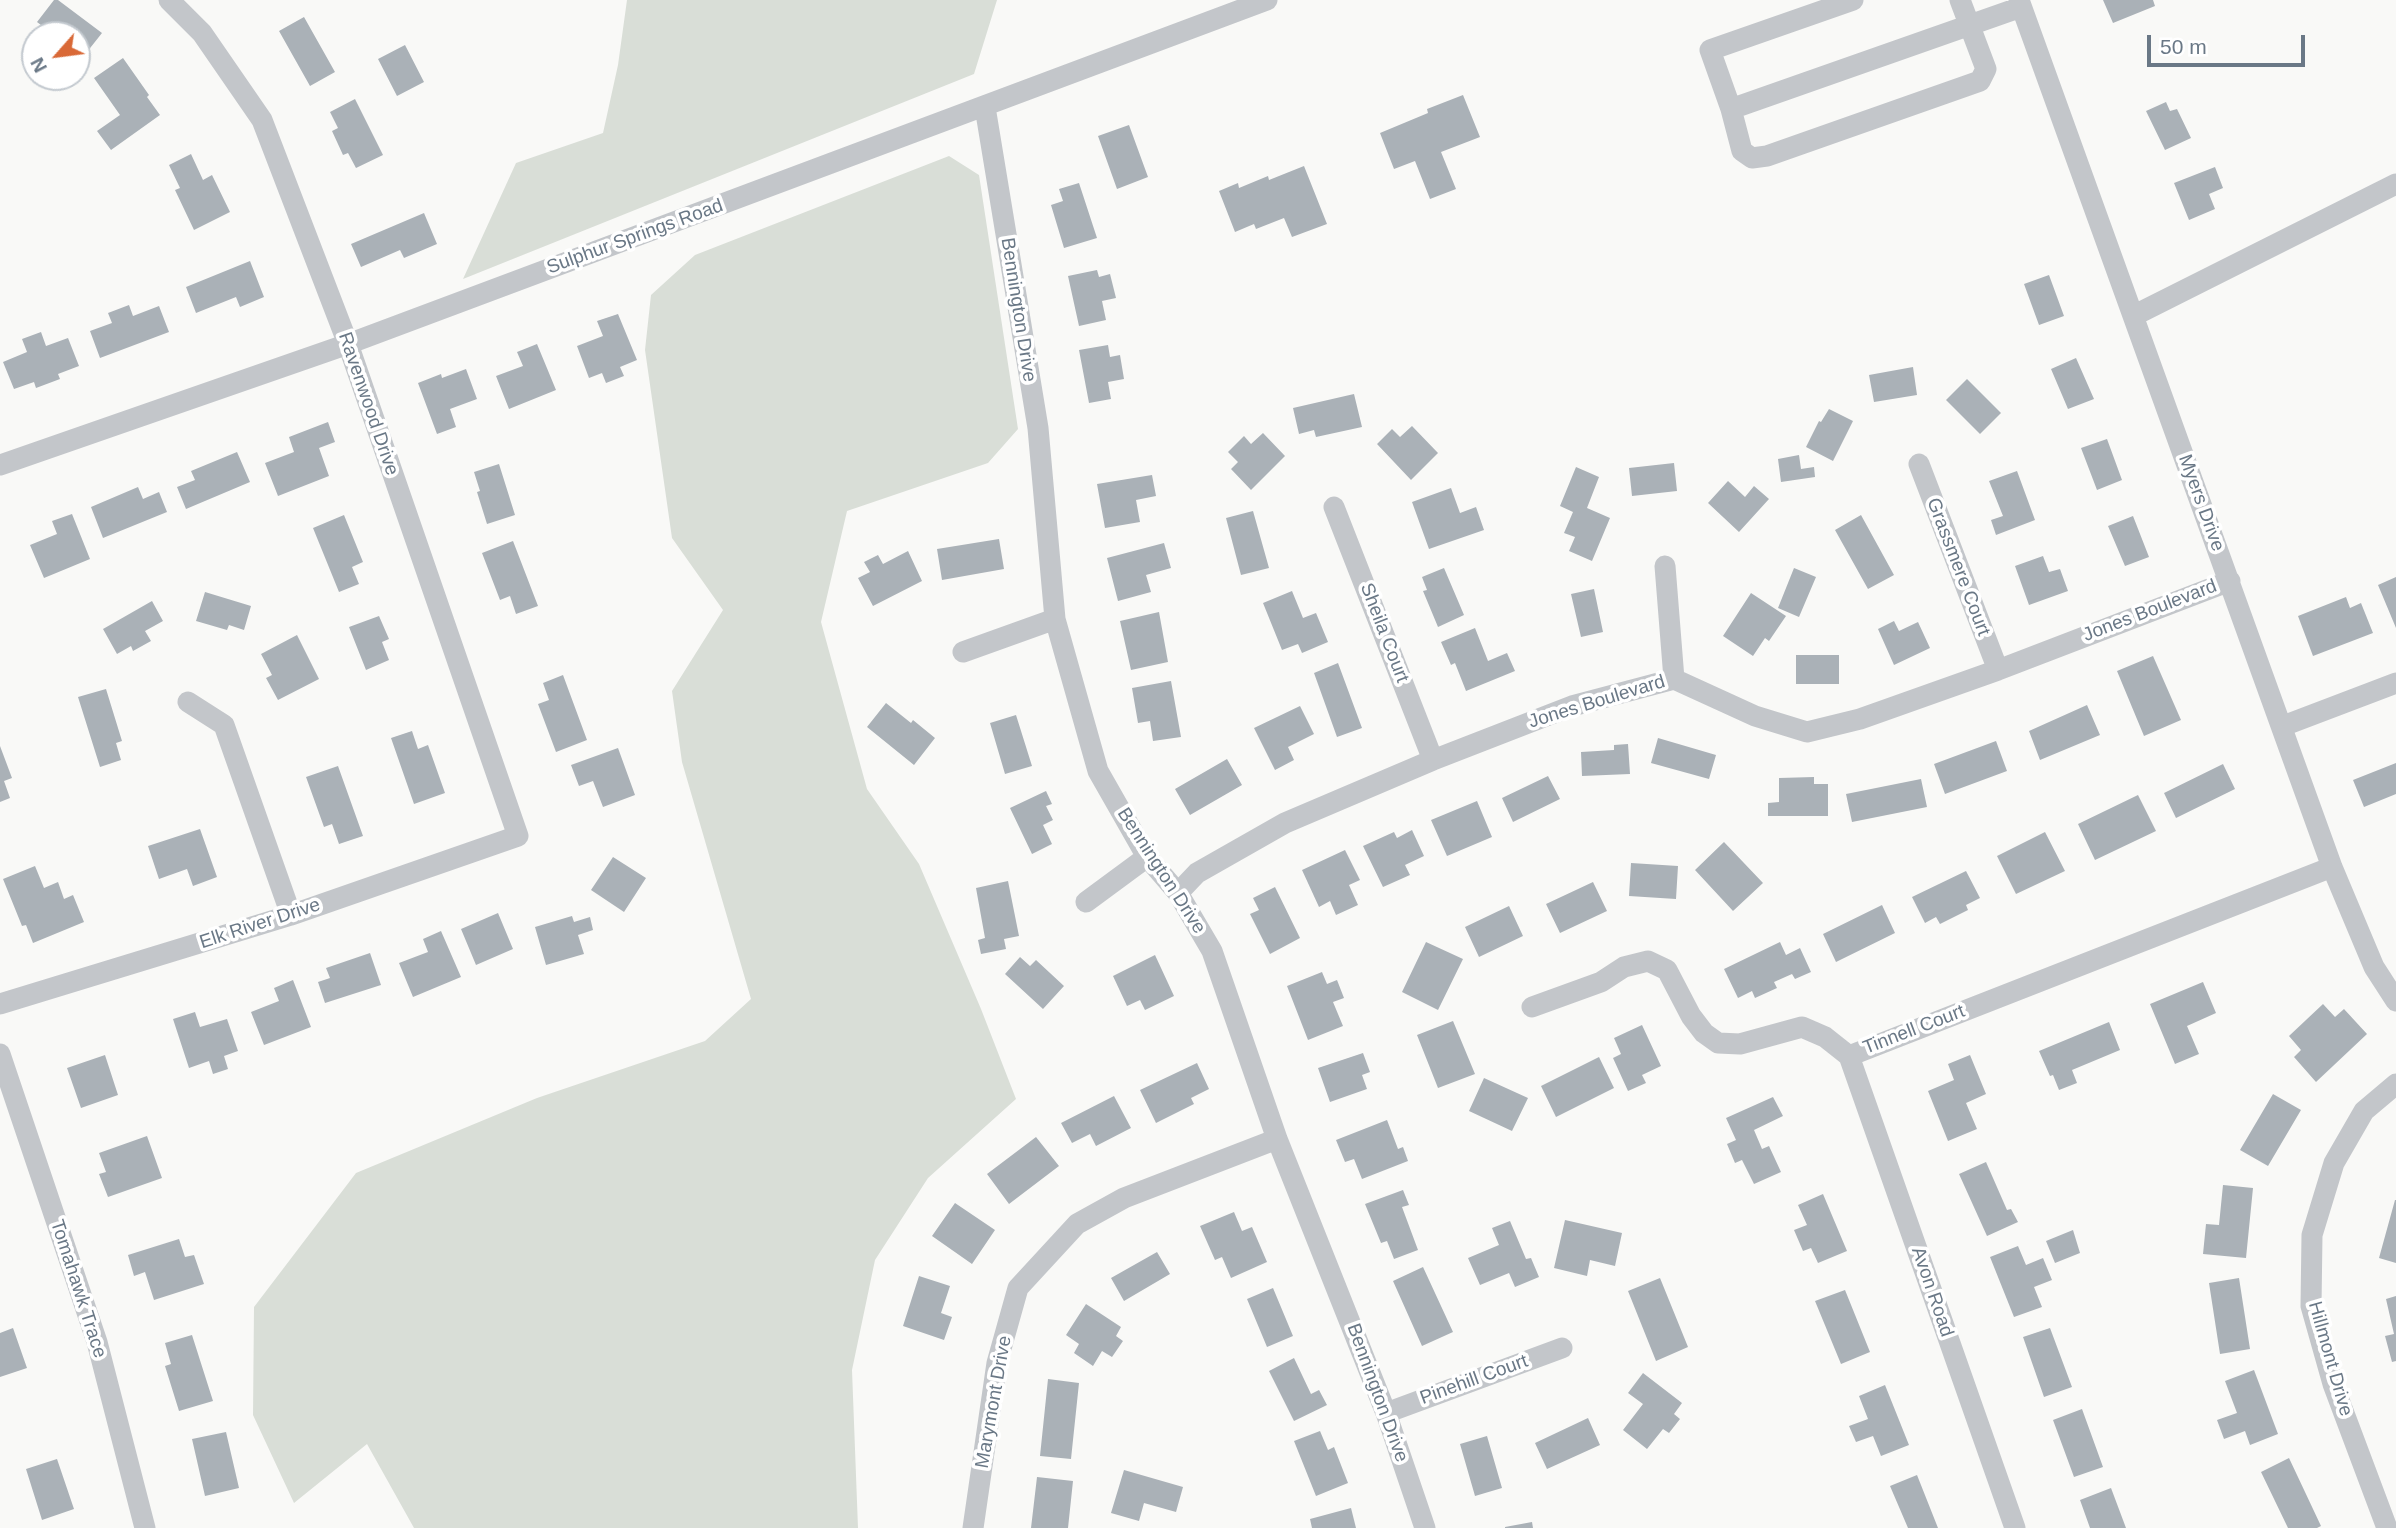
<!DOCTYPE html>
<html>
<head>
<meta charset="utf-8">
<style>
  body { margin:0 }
  #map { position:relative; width:2396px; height:1528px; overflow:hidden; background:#f9f9f7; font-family:Arial,sans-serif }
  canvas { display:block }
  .north { position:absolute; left:21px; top:21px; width:70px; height:70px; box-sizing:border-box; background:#fff; border:2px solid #c3c9cf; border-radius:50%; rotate:242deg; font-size:19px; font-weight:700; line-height:28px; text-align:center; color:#6a7886 }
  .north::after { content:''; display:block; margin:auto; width:24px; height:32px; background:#d96937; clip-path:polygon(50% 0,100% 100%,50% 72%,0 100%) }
  .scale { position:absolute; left:2147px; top:35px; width:158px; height:32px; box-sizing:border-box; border:4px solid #6a7886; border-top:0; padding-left:9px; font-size:21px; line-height:24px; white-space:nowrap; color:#6a7886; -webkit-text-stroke:5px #fff; paint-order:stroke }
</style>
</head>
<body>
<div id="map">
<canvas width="2396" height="1528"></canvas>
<div class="north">N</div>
<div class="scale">50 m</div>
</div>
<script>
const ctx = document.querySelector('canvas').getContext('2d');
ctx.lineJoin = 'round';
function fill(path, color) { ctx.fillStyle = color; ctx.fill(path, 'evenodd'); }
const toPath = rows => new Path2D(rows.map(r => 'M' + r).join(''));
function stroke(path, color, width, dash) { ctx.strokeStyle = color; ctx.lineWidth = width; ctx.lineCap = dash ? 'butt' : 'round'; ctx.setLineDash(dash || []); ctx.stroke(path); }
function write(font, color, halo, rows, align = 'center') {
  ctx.font = font + ' Arial,sans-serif'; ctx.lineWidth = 7; ctx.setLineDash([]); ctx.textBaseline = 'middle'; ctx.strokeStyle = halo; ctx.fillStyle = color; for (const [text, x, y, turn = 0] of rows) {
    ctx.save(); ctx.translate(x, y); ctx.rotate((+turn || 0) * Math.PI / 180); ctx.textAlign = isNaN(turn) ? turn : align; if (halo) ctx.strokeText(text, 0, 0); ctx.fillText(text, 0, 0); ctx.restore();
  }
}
fill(toPath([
  [627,0,997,0,974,74,463,279,516,163,603,133,618,65],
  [949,156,979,175,1018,429,988,463,847,511,821,622,867,789,919,864,981,1009,1016,1099,928,1178,875,1260,852,1370,858,1528,414,1528,367,1444,294,1503,253,1415,254,1307,356,1173,537,1098,705,1041,751,999,682,762,672,691,723,610,672,538,645,350,651,295,695,255]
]), '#d9ded7');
fill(toPath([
  [54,0,58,0,102,33,83,57,77,52,77,35,54,35,37,22],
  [2103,0,2153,0,2155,6,2113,23],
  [304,17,335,72,310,86,279,31],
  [405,45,424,82,397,96,378,59],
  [123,58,149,95,147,97,160,115,111,150,97,131,120,115,94,78],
  [1463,95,1480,137,1441,152,1456,189,1430,199,1415,161,1394,169,1380,133,1428,113,1427,109],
  [355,99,383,155,356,168,348,153,343,155,332,131,338,128,330,112],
  [2166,102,2170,111,2177,109,2191,138,2165,150,2146,111],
  [1129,125,1148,177,1117,189,1098,136],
  [191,154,203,180,212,175,230,212,194,230,175,190,180,188,169,165],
  [1304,166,1327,224,1292,237,1284,218,1256,229,1254,224,1235,232,1219,191,1238,183,1239,188,1268,176,1269,180],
  [2215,167,2223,188,2209,194,2215,209,2189,220,2174,183],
  [1079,183,1097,238,1064,248,1051,205,1063,201,1059,189],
  [424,213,437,244,404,258,400,250,361,267,351,244],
  [250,261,264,297,240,307,236,297,196,313,186,287],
  [1097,270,1099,277,1110,274,1116,298,1102,301,1106,320,1079,326,1068,276],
  [2049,275,2064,316,2039,325,2024,284],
  [129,305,133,316,159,306,169,332,100,358,90,331,112,323,108,313],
  [618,314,637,360,620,367,624,376,606,383,602,373,589,378,577,346,603,336,597,321],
  [41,332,46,346,68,338,79,366,58,374,60,379,36,388,34,382,14,389,3,362,27,352,22,339],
  [537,344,556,390,509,409,496,376,523,366,517,352],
  [1108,345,1110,357,1120,355,1124,379,1108,382,1111,399,1089,403,1079,350],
  [2076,358,2094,399,2068,409,2051,369],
  [1913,367,1917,395,1874,402,1869,375],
  [466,369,477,399,450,409,456,427,437,434,418,383,441,374,442,378],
  [1967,379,2001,413,1980,434,1946,400],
  [1354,394,1362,427,1316,437,1314,430,1299,434,1293,408],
  [1829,409,1853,421,1833,461,1806,447,1819,421,1821,422],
  [328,422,335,442,319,448,329,476,278,496,265,463,294,452,289,437],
  [1412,426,1438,453,1411,480,1377,444,1392,429,1400,437],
  [1263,433,1285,456,1251,490,1231,469,1238,462,1228,452,1244,436,1251,444],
  [2107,439,2122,480,2097,490,2081,448],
  [237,452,250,482,186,509,177,487,195,480,191,471],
  [1799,455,1801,469,1814,467,1815,477,1781,482,1778,459],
  [1674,463,1677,491,1632,496,1629,468],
  [499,464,515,515,487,524,477,492,480,491,474,472],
  [1576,467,1599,477,1587,508,1610,518,1592,561,1569,551,1575,537,1564,533,1573,512,1560,506],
  [2017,471,2035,520,1996,535,1991,520,2003,516,1989,481],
  [1152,475,1156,496,1136,500,1140,522,1105,528,1097,484],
  [1728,481,1745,497,1754,486,1769,499,1739,532,1708,503],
  [138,487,143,499,159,492,167,512,103,538,91,507],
  [1451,488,1460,513,1476,507,1484,530,1429,549,1412,502],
  [1253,511,1269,568,1241,575,1226,518],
  [72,514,90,559,44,578,30,545,57,534,52,521],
  [344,515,363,562,352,567,359,584,339,592,313,528],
  [1861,515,1894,575,1868,589,1835,530],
  [2133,516,2149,557,2125,566,2108,526],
  [999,539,1004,569,942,580,937,549],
  [513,541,538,606,516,614,510,596,500,600,482,553],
  [1164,543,1171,568,1146,575,1151,592,1118,601,1107,558],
  [908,551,922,581,873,606,858,578,870,572,864,562,878,555,883,564],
  [2043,556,2049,572,2060,569,2068,591,2029,605,2015,566],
  [1444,568,1464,615,1438,627,1423,591,1427,590,1422,577],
  [1794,568,1816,577,1799,617,1778,608],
  [2396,577,2396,628,2378,585],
  [1594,589,1603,632,1581,637,1571,594],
  [1292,591,1303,618,1316,613,1328,642,1302,653,1298,644,1282,650,1263,603],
  [205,592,251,606,244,630,229,625,227,630,196,621],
  [1751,593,1786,616,1769,641,1765,638,1753,656,1723,636],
  [2346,597,2350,608,2361,603,2373,633,2313,656,2298,616],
  [152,601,163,621,145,631,151,641,133,651,131,646,117,654,103,629],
  [1159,612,1168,662,1131,670,1120,621],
  [379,616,389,639,382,642,389,660,366,670,349,627],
  [1894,621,1899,631,1918,622,1930,648,1894,665,1878,629],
  [1475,628,1488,661,1507,653,1515,671,1466,691,1455,663,1451,665,1441,642],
  [297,635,319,679,278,700,266,678,272,675,261,654],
  [1796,655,1839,655,1839,684,1796,684],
  [2153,656,2181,720,2144,736,2117,671],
  [1338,663,1362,728,1337,737,1314,673],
  [563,675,587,740,556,752,538,704,549,700,543,683],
  [1171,681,1181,737,1153,741,1150,721,1138,723,1132,688],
  [106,689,122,741,116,743,121,760,100,767,78,697],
  [886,703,911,723,913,720,935,738,914,765,867,727],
  [2087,705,2100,735,2040,760,2029,731],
  [1300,706,1314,734,1288,747,1294,760,1275,770,1254,728],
  [1016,715,1032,766,1005,774,990,723],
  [412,731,418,749,428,745,445,793,414,804,391,738],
  [1658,738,1716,755,1709,779,1651,763],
  [1996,741,2007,771,1945,794,1934,764],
  [1628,744,1630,774,1582,776,1581,752,1614,750,1614,745],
  [0,746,12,778,4,781,10,798,0,802],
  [618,748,635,795,603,807,593,781,579,786,571,765],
  [1227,759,1242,785,1190,815,1175,789],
  [2396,763,2396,794,2364,807,2353,780],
  [2223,764,2235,789,2176,818,2164,793],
  [338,766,363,836,339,844,332,824,324,827,306,777],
  [1548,776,1560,799,1513,822,1502,798],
  [1814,777,1814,784,1828,784,1828,816,1768,816,1768,803,1779,802,1779,778],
  [1921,779,1927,807,1852,822,1846,794],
  [1046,791,1052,804,1046,806,1053,820,1043,825,1052,844,1032,854,1010,808],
  [2138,795,2156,831,2095,860,2078,824],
  [1477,801,1492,837,1447,856,1431,820],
  [200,829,217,877,193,886,187,869,159,879,148,846],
  [1412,830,1424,856,1405,865,1410,875,1383,887,1363,846,1394,832,1397,838],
  [2045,832,2065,871,2016,894,1997,856],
  [1724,842,1763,883,1733,911,1695,870],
  [1345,850,1360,880,1349,885,1358,905,1336,915,1330,901,1319,907,1302,870],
  [613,857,646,878,624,912,591,890],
  [1631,863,1678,866,1676,899,1629,896],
  [35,866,44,888,58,882,64,899,73,895,84,922,33,943,26,925,22,926,3,879],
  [1966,871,1980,898,1966,905,1968,910,1940,924,1936,917,1925,923,1912,897],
  [1008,881,1019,936,1004,939,1006,949,981,954,978,940,985,938,976,888],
  [1593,882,1607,911,1560,933,1546,904],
  [1275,887,1300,938,1270,954,1250,914,1259,910,1253,898],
  [1882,905,1895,933,1836,962,1823,934],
  [1509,906,1523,936,1479,957,1465,927],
  [498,913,513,949,476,965,461,929],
  [572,916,574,922,590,917,593,930,578,935,584,954,546,965,535,927],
  [441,931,461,977,413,997,399,963,428,952,423,939],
  [1426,942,1463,959,1438,1010,1402,992],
  [1780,942,1786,955,1800,948,1811,972,1795,979,1792,974,1774,982,1777,988,1755,998,1752,991,1738,998,1724,969],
  [370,953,381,985,325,1003,318,982,330,978,326,968],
  [1155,955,1174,996,1145,1010,1140,1000,1127,1006,1113,976],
  [1020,957,1030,966,1036,960,1064,986,1043,1009,1005,974],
  [1322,972,1327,984,1337,980,1344,998,1333,1002,1343,1026,1308,1040,1287,986],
  [293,980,311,1027,264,1045,251,1012,279,1001,274,988],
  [2203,982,2216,1013,2187,1026,2199,1054,2175,1064,2150,1004],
  [2323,1004,2335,1017,2344,1009,2367,1034,2316,1082,2294,1057,2301,1050,2289,1036],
  [195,1012,200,1027,227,1019,238,1051,224,1056,228,1069,213,1074,209,1061,189,1068,173,1019],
  [1453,1021,1475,1074,1438,1088,1417,1035],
  [2109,1022,2120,1050,2072,1070,2077,1083,2059,1090,2053,1075,2050,1076,2039,1051],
  [1642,1025,1661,1066,1642,1075,1646,1083,1628,1091,1613,1058,1621,1054,1614,1038],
  [1363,1053,1370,1072,1362,1075,1367,1089,1330,1102,1318,1068],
  [105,1055,118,1095,81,1108,67,1068],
  [1970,1055,1986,1094,1966,1103,1977,1129,1948,1141,1928,1091,1954,1080,1948,1064],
  [1599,1057,1614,1088,1556,1117,1541,1086],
  [1197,1063,1209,1089,1191,1098,1194,1104,1156,1123,1140,1090],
  [1484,1078,1528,1098,1512,1131,1469,1111],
  [2273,1094,2301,1110,2268,1166,2240,1150],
  [1114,1096,1131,1128,1096,1146,1090,1134,1072,1143,1061,1123],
  [1773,1097,1783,1116,1754,1130,1762,1149,1769,1146,1781,1172,1754,1184,1742,1160,1735,1163,1727,1144,1736,1140,1726,1118],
  [1387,1120,1398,1149,1403,1147,1408,1161,1362,1179,1354,1159,1345,1162,1336,1140],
  [147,1136,162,1178,108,1197,99,1174,106,1172,99,1153],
  [1036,1137,1059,1166,1009,1204,987,1174],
  [1986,1162,2007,1210,2011,1209,2018,1222,1987,1236,1959,1174],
  [2223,1185,2253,1188,2246,1258,2203,1254,2206,1224,2219,1225],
  [1403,1190,1409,1205,1402,1207,1418,1250,1394,1259,1387,1241,1381,1243,1365,1204],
  [1823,1194,1847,1251,1818,1263,1811,1248,1803,1251,1794,1230,1807,1225,1798,1205],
  [2395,1200,2396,1200,2396,1263,2379,1258],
  [955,1203,995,1230,972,1264,932,1236],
  [1234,1212,1242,1231,1252,1227,1267,1262,1231,1278,1222,1257,1215,1260,1200,1226],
  [1565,1220,1622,1233,1615,1266,1590,1260,1587,1276,1554,1268],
  [1510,1221,1526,1259,1531,1258,1539,1277,1515,1287,1509,1273,1480,1285,1468,1258,1499,1245,1492,1228],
  [2073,1230,2080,1253,2055,1263,2046,1241],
  [179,1239,185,1257,194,1255,204,1284,154,1300,145,1272,134,1276,128,1255],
  [2018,1246,2026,1265,2043,1258,2052,1280,2034,1287,2042,1307,2014,1317,1990,1257],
  [1157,1252,1170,1274,1124,1301,1111,1278],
  [1423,1267,1453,1332,1422,1346,1393,1281],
  [919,1276,950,1286,941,1313,952,1317,944,1340,903,1326],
  [1660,1278,1688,1347,1656,1361,1628,1291],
  [2239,1278,2250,1349,2220,1354,2209,1283],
  [1273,1288,1293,1336,1267,1347,1247,1299],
  [1845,1290,1870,1352,1841,1364,1815,1301],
  [2396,1296,2396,1361,2392,1362,2385,1336,2394,1334,2386,1299],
  [1086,1304,1121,1327,1116,1336,1123,1341,1112,1357,1102,1351,1093,1366,1074,1353,1079,1344,1066,1335],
  [13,1328,27,1368,0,1377,0,1333],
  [2050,1328,2072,1387,2044,1397,2023,1337],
  [192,1335,213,1401,179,1411,165,1366,171,1364,165,1343],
  [1294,1358,1311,1394,1319,1390,1327,1405,1294,1421,1269,1371],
  [2254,1370,2278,1434,2250,1445,2245,1431,2224,1439,2217,1420,2237,1413,2225,1381],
  [1643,1373,1682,1403,1674,1414,1680,1419,1669,1433,1663,1429,1647,1449,1623,1430,1643,1404,1628,1393],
  [1048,1379,1079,1383,1071,1459,1040,1456],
  [1885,1385,1909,1445,1881,1456,1873,1436,1856,1442,1849,1426,1868,1419,1859,1396],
  [2082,1409,2103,1467,2074,1477,2053,1420],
  [1588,1418,1600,1445,1547,1469,1535,1443],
  [1320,1431,1328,1450,1334,1447,1348,1483,1316,1496,1294,1441],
  [226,1432,239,1488,205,1496,192,1439],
  [1487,1436,1502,1488,1475,1496,1460,1444],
  [2289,1458,2321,1526,2317,1528,2288,1528,2261,1472],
  [57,1459,74,1509,42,1520,26,1469],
  [1124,1470,1183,1487,1176,1512,1144,1503,1139,1521,1111,1513],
  [1917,1475,1938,1528,1908,1528,1890,1486],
  [1037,1477,1073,1481,1068,1528,1031,1528],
  [2111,1488,2126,1528,2090,1528,2080,1500],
  [1351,1508,1356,1528,1312,1528,1310,1519],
  [1532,1522,1533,1528,1505,1528,1505,1527]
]), '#aab1b7');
stroke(toPath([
  [1853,0,1710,50,1731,109,2021,7],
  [2019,0,2332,867,2374,967,2396,1001],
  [985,107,1038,428,1055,619,1098,771,1147,857,1178,893,1212,951,1277,1139,1386,1413,1425,1528],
  [1731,109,1742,151,1752,158,1767,156,1980,81,1986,69,1960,0],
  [2133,316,2396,184],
  [1919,464,1998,670],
  [0,465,348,344,1267,0],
  [1334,507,1433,760],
  [1665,566,1674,679],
  [963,652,1055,619],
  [188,702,224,725,291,915],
  [2283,726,2396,683],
  [1178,893,1197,873,1285,823,1433,760,1572,706,1674,679,1755,716,1807,732,1860,719,1998,670,2230,581],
  [1086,902,1147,857],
  [0,1004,291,915,518,836,348,344,262,120,202,33,169,0],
  [1532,1007,1601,982,1624,967,1648,961,1667,970,1691,1016,1704,1033,1718,1043,1740,1044,1802,1027,1825,1037,1849,1056,2332,867],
  [0,1054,97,1342,145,1528],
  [1849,1056,2015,1528],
  [1386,1413,1562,1348],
  [973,1528,997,1363,1018,1288,1077,1224,1124,1198,1277,1139],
  [2387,1528,2333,1384,2311,1306,2312,1235,2334,1163,2364,1111,2396,1084]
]), '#c3c6ca', 21);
write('19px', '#6a7886', '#fff', [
  ["Sulphur Springs Road",635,237,-20],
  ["Bennington Drive",1018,310,81],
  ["Ravenwood Drive",368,404,71],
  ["Myers Drive",2201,503,70],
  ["Grassmere Court",1958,567,69],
  ["Jones Boulevard",2150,611,-21],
  ["Sheila Court",1384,633,69],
  ["Jones Boulevard",1597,702,-17],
  ["Bennington Drive",1161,871,57],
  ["Elk River Drive",260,924,-18],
  ["Tinnell Court",1914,1030,-21],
  ["Tomahawk Trace",78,1289,72],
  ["Avon Road",1932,1292,71],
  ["Hillmont Drive",2330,1359,74],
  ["Pinehill Court",1474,1380,-20],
  ["Bennington Drive",1377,1393,70],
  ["Marymont Drive",994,1402,-80]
]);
</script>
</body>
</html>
